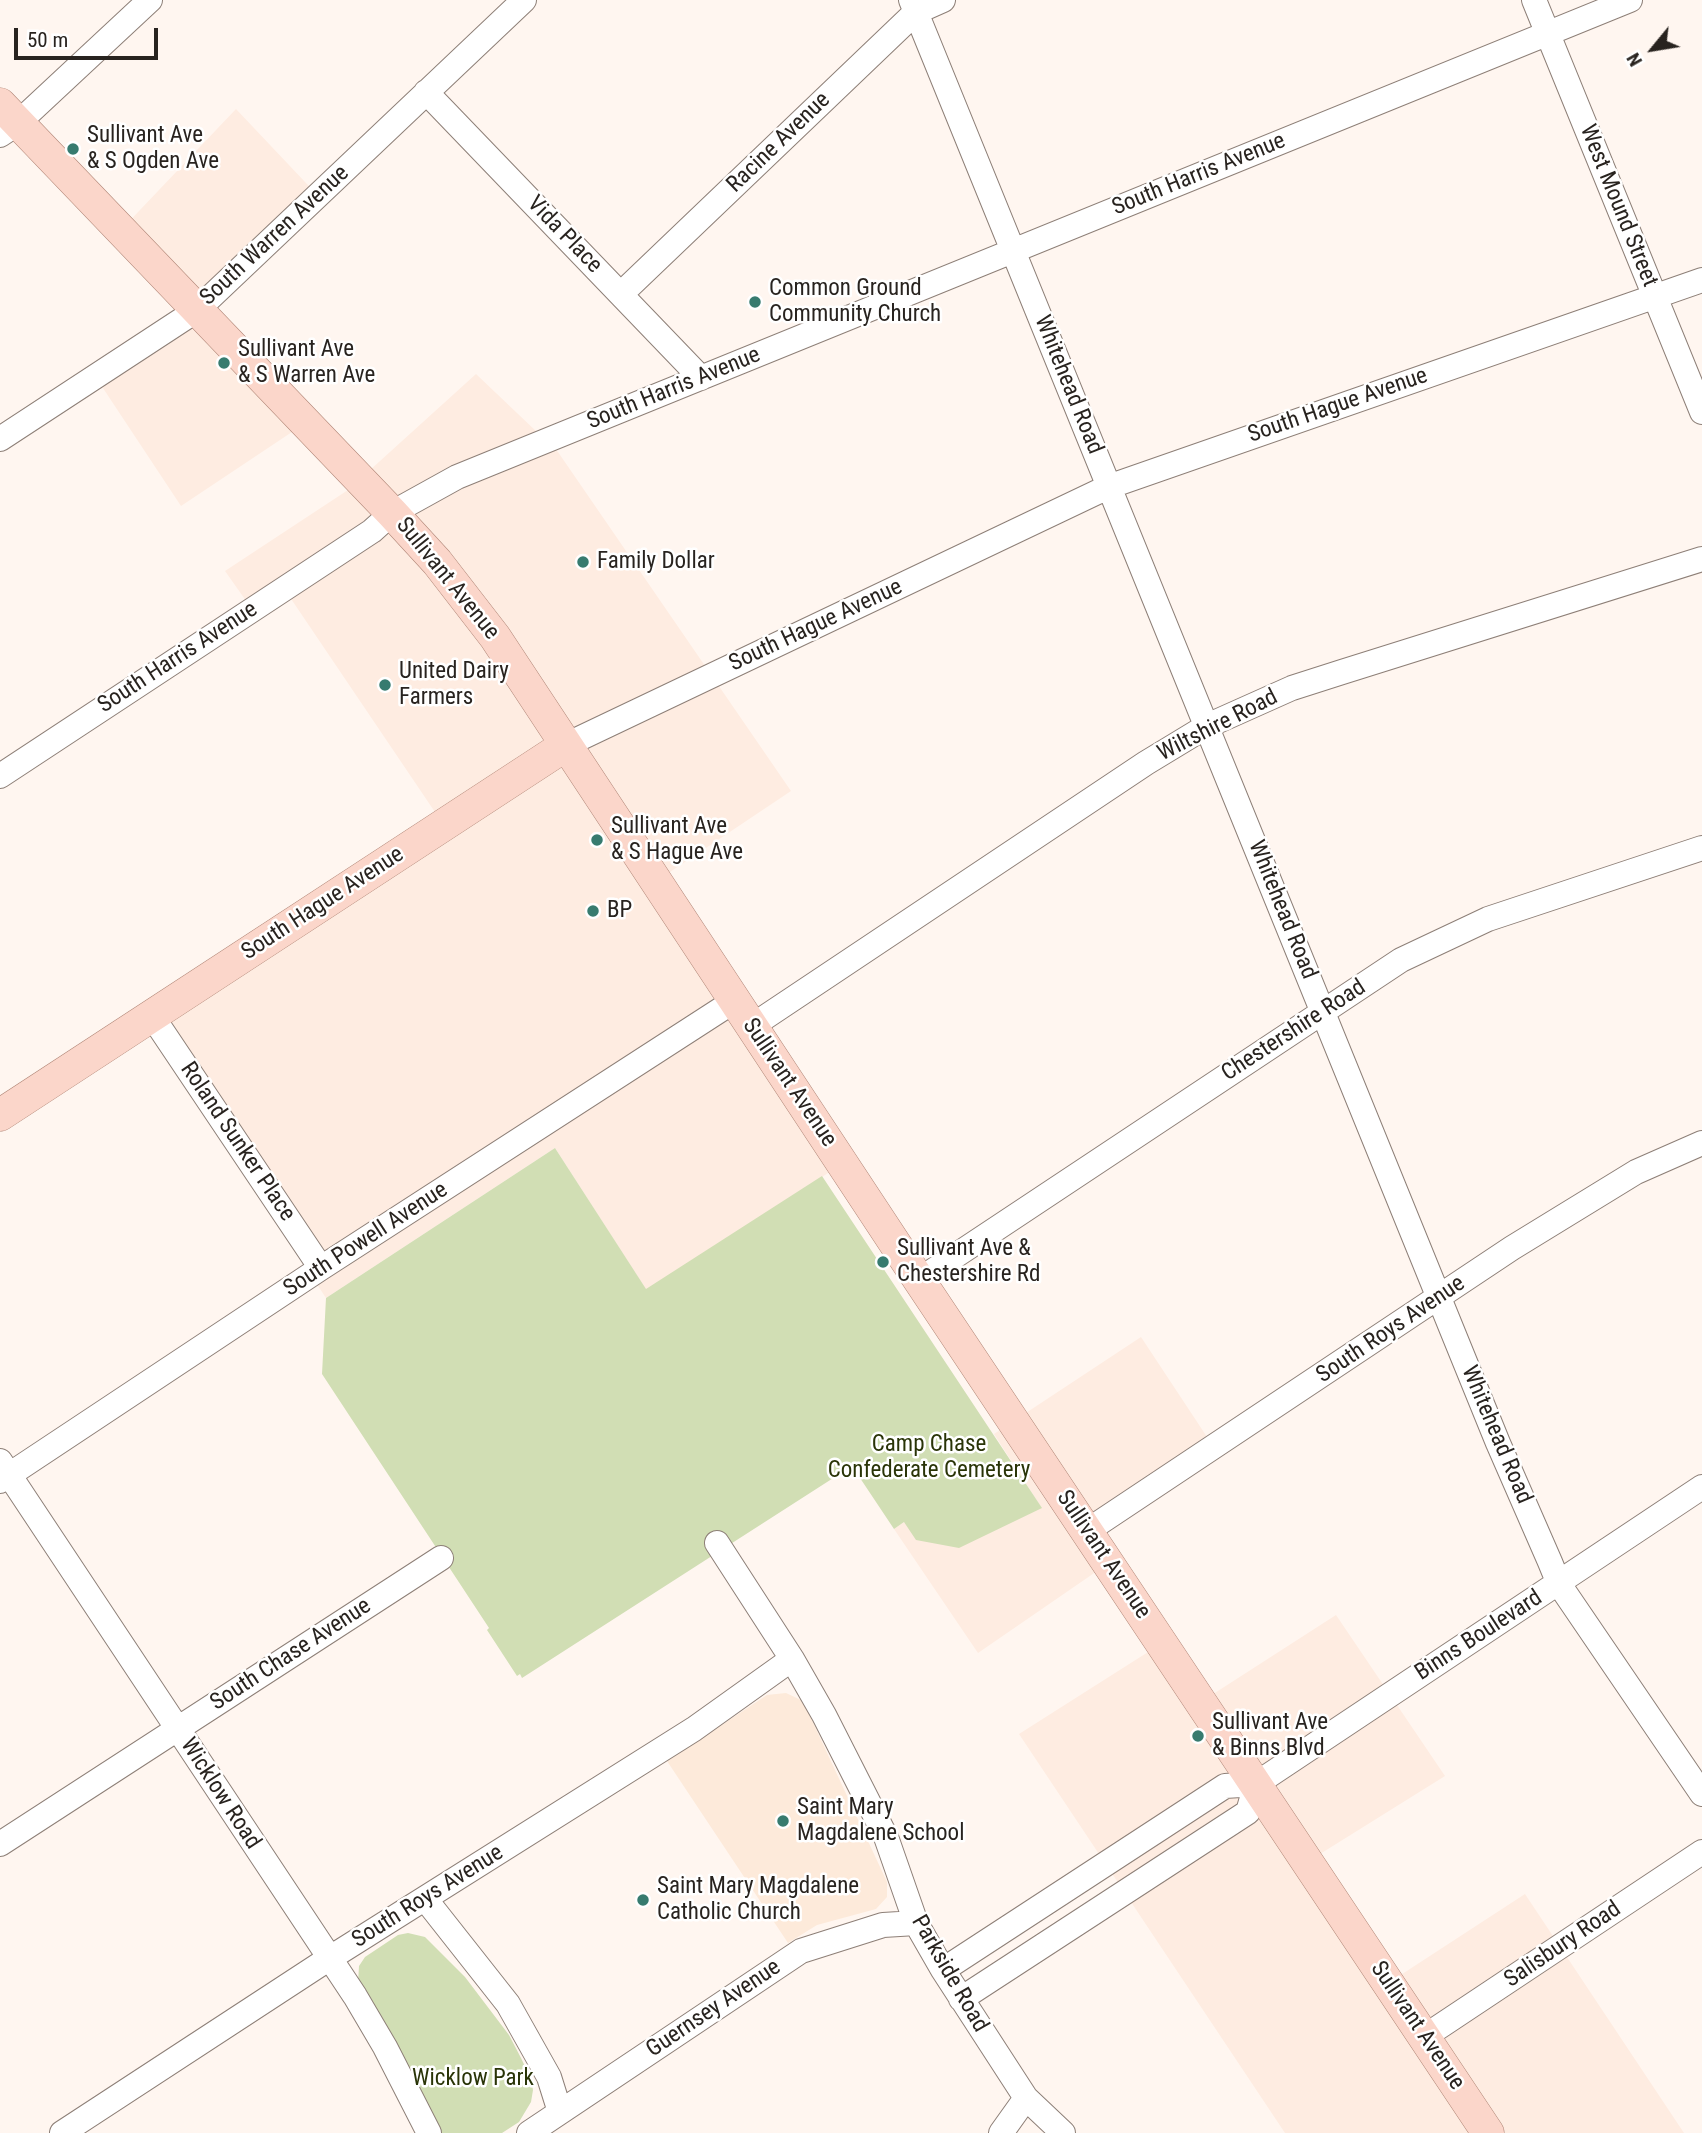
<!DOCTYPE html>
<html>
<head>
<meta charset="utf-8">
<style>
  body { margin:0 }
  #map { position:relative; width:1702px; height:2133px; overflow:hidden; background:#fff6f0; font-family:"Roboto Condensed",sans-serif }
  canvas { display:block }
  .north { position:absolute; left:1618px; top:14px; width:70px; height:70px; -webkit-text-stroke:5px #fff; paint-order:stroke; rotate:240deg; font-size:19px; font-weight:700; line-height:28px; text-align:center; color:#28231f }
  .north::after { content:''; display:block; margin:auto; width:24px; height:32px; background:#28231f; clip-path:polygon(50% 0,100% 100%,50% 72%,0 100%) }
  .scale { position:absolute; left:14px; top:28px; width:144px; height:32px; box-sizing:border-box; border:4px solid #28231f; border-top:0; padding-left:9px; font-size:21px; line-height:24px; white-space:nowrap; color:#28231f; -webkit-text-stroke:5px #fff; paint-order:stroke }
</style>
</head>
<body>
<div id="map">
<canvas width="1702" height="2133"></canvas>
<div class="north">N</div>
<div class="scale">50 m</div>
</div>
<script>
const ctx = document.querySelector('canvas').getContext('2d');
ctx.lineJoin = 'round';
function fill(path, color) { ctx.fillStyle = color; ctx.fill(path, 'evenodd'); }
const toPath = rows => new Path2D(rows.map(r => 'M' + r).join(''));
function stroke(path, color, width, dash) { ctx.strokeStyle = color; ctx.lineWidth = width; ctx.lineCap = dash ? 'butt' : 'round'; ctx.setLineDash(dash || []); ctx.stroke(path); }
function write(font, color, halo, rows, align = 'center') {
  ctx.font = font + ' "Roboto Condensed",sans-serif'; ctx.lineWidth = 5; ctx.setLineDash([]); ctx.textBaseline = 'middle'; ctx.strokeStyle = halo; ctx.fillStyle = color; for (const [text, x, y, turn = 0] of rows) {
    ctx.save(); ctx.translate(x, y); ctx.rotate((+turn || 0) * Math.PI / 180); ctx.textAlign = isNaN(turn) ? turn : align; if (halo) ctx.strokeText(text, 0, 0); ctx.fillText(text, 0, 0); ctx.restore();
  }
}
fill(toPath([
  [236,109,323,201,209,307,313,418,181,506,91,370,191,307,120,231],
  [476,374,558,452,791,791,664,876,853,1157,646,1290,555,1148,326,1298,140,1016,441,821,281,584,249,605,225,571,348,490],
  [1141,1337,1211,1443,1090,1521,1116,1558,978,1653,894,1529,904,1522,1041,1507,994,1434],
  [1336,1615,1445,1776,1312,1859,1393,1980,1525,1894,1684,2133,1285,2133,1019,1734,1167,1640,1207,1698]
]), '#feece1');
fill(toPath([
  [786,1693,803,1701,887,1882,887,1897,876,1909,817,1925,788,1943,667,1761,767,1695]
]), '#fdeada');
fill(toPath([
  [555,1148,646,1289,822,1176,1042,1508,959,1548,916,1540,904,1522,894,1529,852,1466,522,1678,520,1674,517,1676,487,1630,489,1628,322,1374,326,1298],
  [408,1933,425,1937,465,1977,509,2035,521,2058,531,2079,533,2090,531,2102,519,2122,502,2133,440,2133,358,1983,359,1966,365,1957,398,1935]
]), '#d1deb4');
const minor = toPath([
  [911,0,1498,1443,1550,1562,1559,1584,1702,1794],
  [1534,0,1702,412],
  [426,92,701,378],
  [0,135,18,123,150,0],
  [621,294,916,12,943,0],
  [0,439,197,310,524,0],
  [566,745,1108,487,1702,280],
  [0,776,372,531,392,513,457,477,1630,0],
  [152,1016,321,1268],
  [752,1026,1146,763,1207,726,1292,688,1342,672,1702,559],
  [919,1280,1401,960,1488,919,1702,848],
  [0,1461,355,1996,385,2047,429,2133],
  [0,1481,321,1268,734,1001],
  [1087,1531,1512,1248,1636,1172,1702,1143],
  [717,1543,792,1659,824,1715,886,1837,916,1923,943,1970,1026,2098,1063,2133],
  [0,1844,441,1558],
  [426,1900,508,2004,549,2077,560,2112],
  [943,1970,1225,1786,1256,1784,1702,1487],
  [961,1999,1248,1812,1256,1784],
  [1424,2037,1702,1852],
  [62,2133,319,1965,694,1729,792,1659],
  [529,2133,801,1951,883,1925,916,1923],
  [1001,2133,1026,2098]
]);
const major = toPath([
  [0,104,392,513,437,562,495,637,919,1280,1488,2133],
  [0,1115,566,745]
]);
stroke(minor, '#8d7f77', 26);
stroke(major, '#b08677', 33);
stroke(minor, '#fff', 24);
stroke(major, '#fbd6ca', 32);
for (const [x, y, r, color] of [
  [73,149,7,"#377b6f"],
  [755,302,7,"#377b6f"],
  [224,363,7,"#377b6f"],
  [583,562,7,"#377b6f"],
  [385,685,7,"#377b6f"],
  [597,840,7,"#377b6f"],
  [593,911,7,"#377b6f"],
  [883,1262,7,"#377b6f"],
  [1198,1736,7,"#377b6f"],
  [783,1821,7,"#377b6f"],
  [643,1900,7,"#377b6f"]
]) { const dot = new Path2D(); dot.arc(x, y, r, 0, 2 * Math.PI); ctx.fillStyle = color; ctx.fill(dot); stroke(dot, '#fff', 2.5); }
write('23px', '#28231f', '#fff', [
  ["Sullivant Ave",87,136],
  ["& S Ogden Ave",87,162],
  ["Common Ground",769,289],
  ["Community Church",769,315],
  ["Sullivant Ave",238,350],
  ["& S Warren Ave",238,376],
  ["Family Dollar",597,562],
  ["United Dairy",399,672],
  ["Farmers",399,698],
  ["Sullivant Ave",611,827],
  ["& S Hague Ave",611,853],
  ["BP",607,911],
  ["Sullivant Ave &",897,1249],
  ["Chestershire Rd",897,1275],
  ["Sullivant Ave",1212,1723],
  ["& Binns Blvd",1212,1749],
  ["Saint Mary",797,1808],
  ["Magdalene School",797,1834],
  ["Saint Mary Magdalene",657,1887],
  ["Catholic Church",657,1913]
], 'left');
write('23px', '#28231f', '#fff', [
  ["Racine Avenue",779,143,-44],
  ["South Harris Avenue",1199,175,-22],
  ["West Mound Street",1618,206,68],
  ["Vida Place",564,235,46],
  ["South Warren Avenue",275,236,-43],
  ["Whitehead Road",1068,385,68],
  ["South Harris Avenue",674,389,-22],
  ["South Hague Avenue",1338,406,-19],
  ["Sullivant Avenue",447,579,51],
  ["South Hague Avenue",816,626,-25],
  ["South Harris Avenue",178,658,-33],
  ["Wiltshire Road",1218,726,-27],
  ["South Hague Avenue",323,904,-33],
  ["Whitehead Road",1282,910,68],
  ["Chestershire Road",1294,1031,-33],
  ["Sullivant Avenue",789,1083,56],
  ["Roland Sunker Place",237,1142,56],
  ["South Powell Avenue",366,1240,-33],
  ["South Roys Avenue",1391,1330,-34],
  ["Whitehead Road",1496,1435,67],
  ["Sullivant Avenue",1103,1555,56],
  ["Binns Boulevard",1479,1636,-33],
  ["South Chase Avenue",291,1655,-33],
  ["Wicklow Road",220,1794,57],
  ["South Roys Avenue",428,1897,-32],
  ["Salisbury Road",1563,1945,-34],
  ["Parkside Road",949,1974,60],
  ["Guernsey Avenue",714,2009,-34],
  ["Sullivant Avenue",1417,2026,56]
]);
write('23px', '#293407', '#fff', [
  ["Camp Chase",929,1445],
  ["Confederate Cemetery",929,1471],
  ["Wicklow Park",473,2079]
]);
</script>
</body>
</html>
